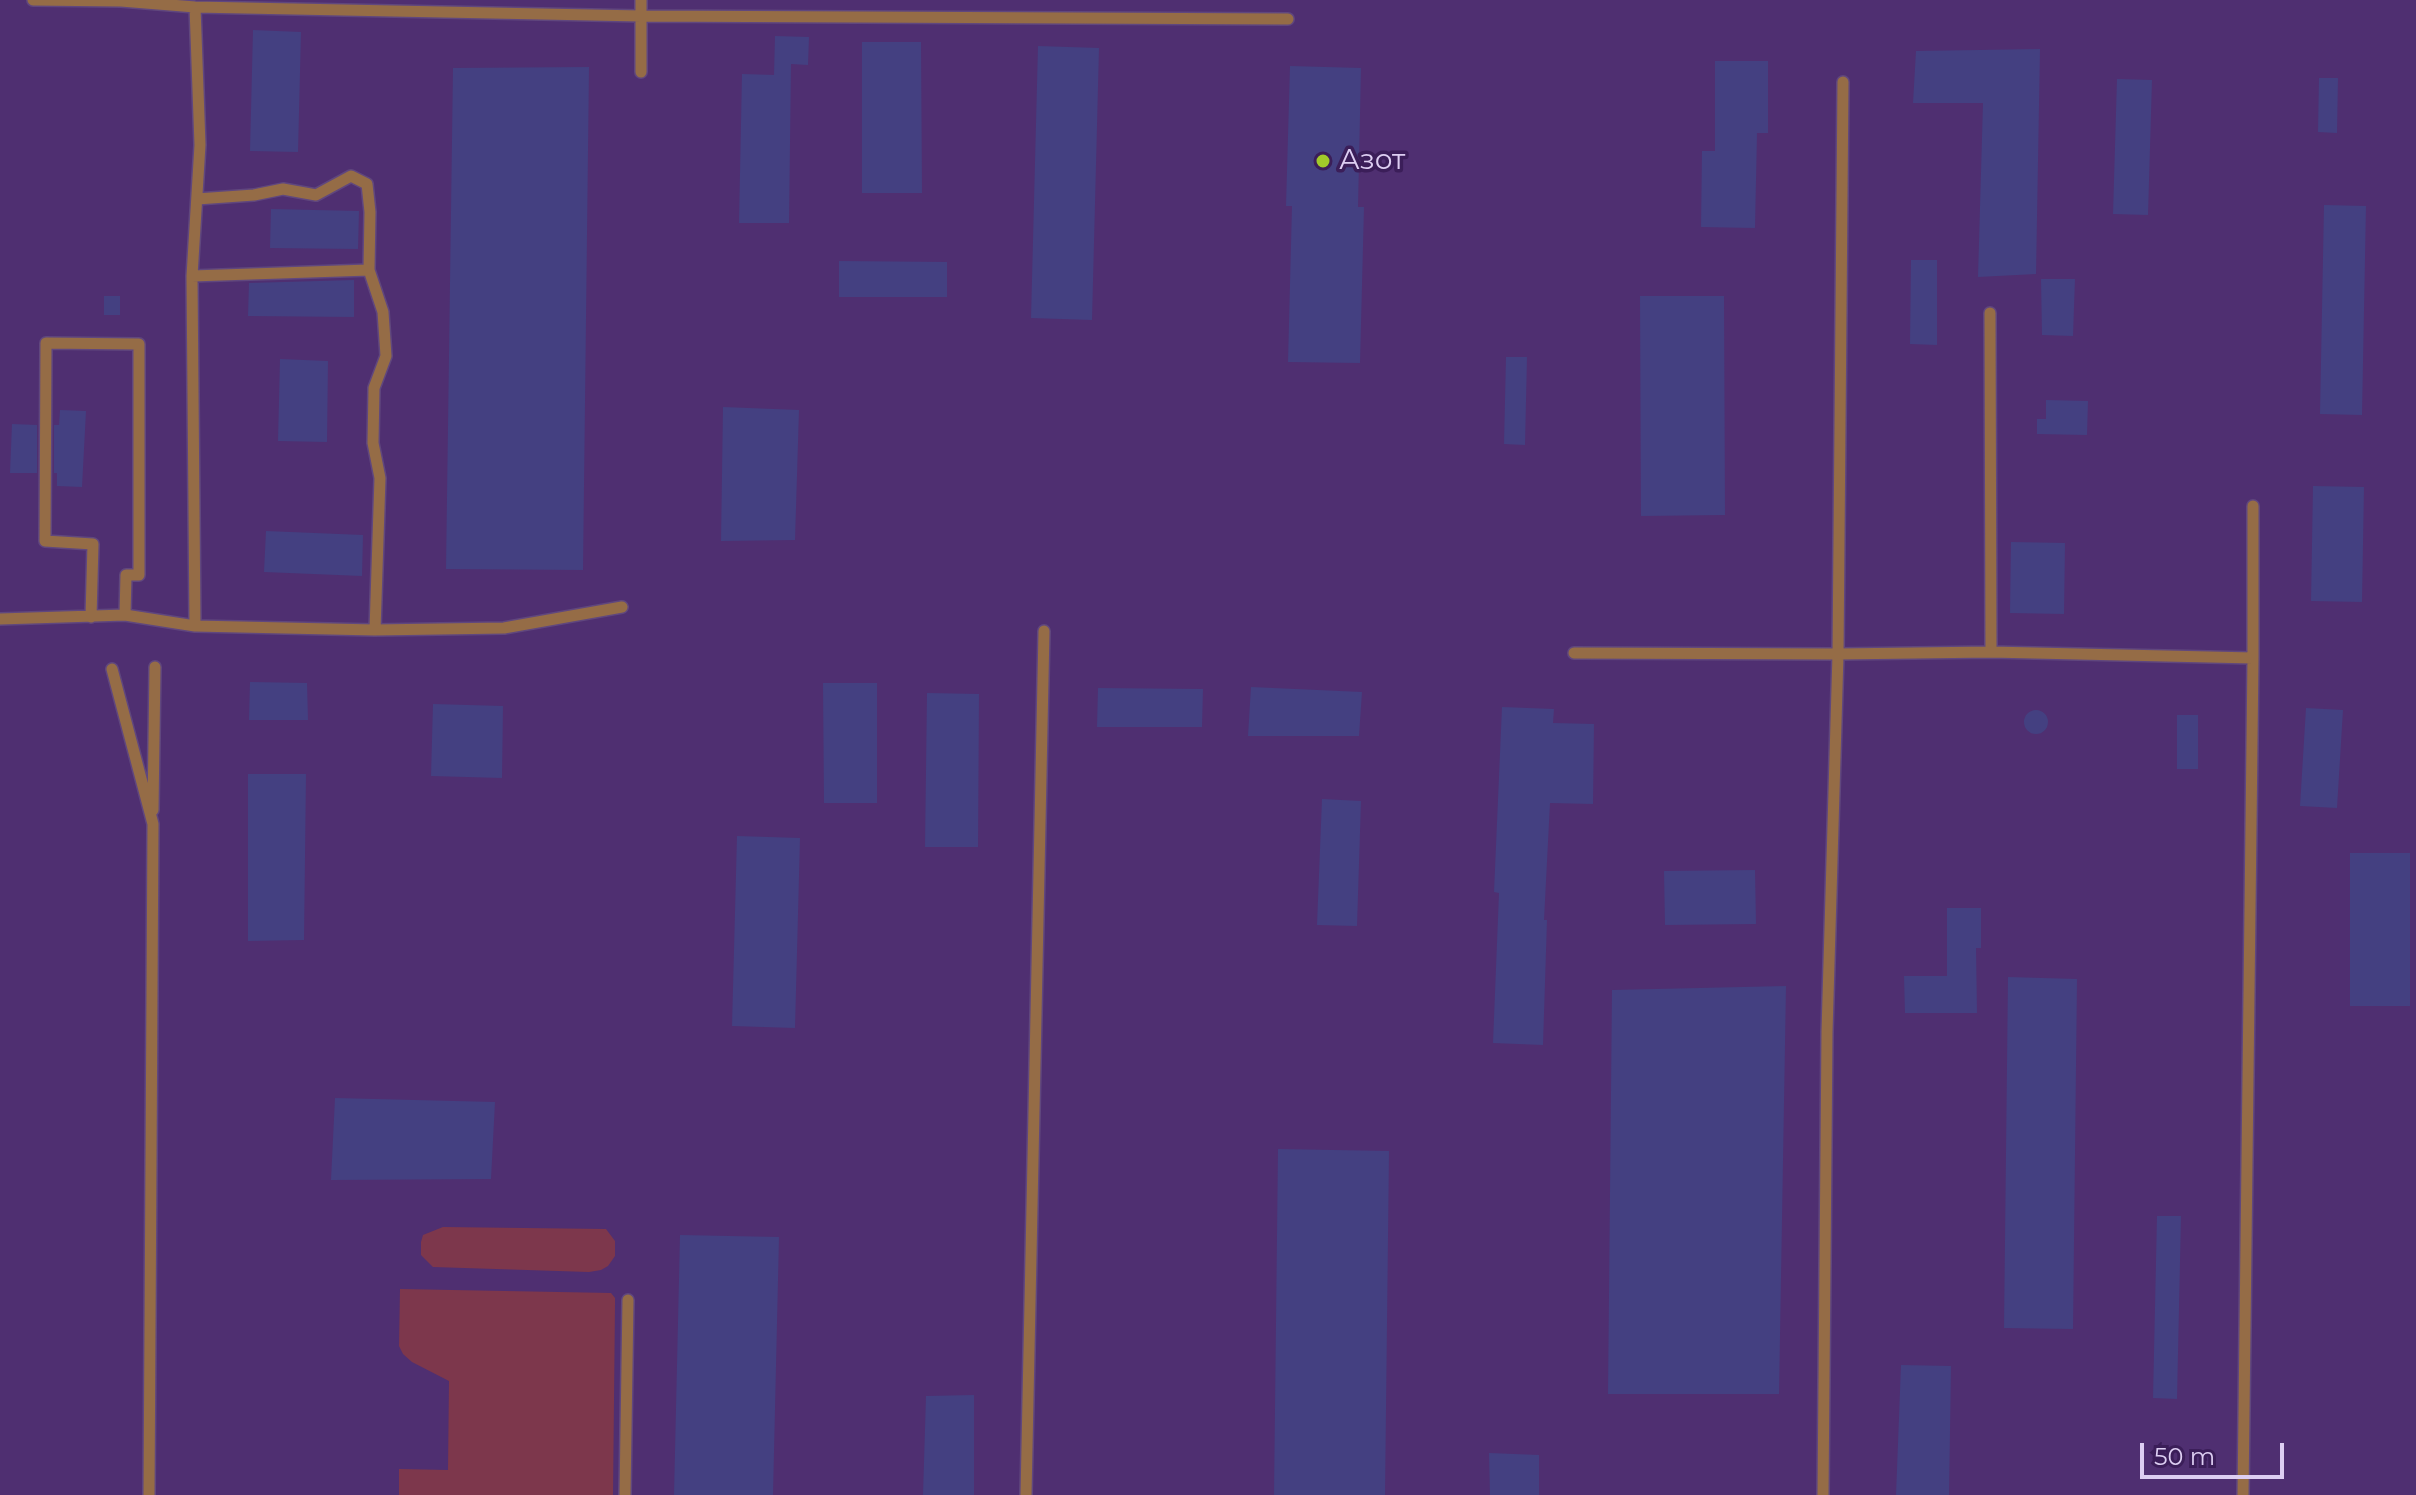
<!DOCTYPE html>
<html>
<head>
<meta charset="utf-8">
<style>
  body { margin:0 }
  #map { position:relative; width:2416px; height:1495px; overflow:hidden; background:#452964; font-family:Montserrat,sans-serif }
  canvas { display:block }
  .scale { position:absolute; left:2140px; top:1443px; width:144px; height:36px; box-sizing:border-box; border:4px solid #ddcef2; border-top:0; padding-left:10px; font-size:24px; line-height:28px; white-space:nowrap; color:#ddcef2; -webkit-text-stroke:6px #3b1e59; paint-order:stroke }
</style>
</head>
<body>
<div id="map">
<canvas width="2416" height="1495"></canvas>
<div class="scale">50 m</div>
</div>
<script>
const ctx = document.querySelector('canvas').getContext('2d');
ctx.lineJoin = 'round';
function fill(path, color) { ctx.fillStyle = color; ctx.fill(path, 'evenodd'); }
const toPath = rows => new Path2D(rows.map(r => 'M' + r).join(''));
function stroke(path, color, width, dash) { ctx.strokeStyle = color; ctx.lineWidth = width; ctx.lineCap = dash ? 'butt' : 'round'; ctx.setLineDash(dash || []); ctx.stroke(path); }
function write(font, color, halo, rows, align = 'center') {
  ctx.font = font + ' Montserrat,sans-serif'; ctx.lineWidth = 7; ctx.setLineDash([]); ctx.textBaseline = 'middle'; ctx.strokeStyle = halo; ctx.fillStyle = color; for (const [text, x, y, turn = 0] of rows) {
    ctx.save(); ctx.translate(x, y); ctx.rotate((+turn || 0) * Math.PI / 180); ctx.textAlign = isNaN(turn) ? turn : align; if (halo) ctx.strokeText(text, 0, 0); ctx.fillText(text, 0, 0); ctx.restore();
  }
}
fill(toPath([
  [0,0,2416,0,2416,1495,0,1495]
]), '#4f2f71');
fill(toPath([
  [443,1227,606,1229,615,1241,615,1256,608,1266,601,1270,589,1272,433,1267,421,1255,421,1242,423,1235],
  [400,1289,611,1293,615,1298,615,1305,613,1495,399,1495,399,1469,448,1470,449,1381,412,1362,403,1354,399,1346]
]), '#7d374c');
fill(toPath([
  [253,30,301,32,298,152,250,151],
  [775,36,809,37,808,65,791,64,789,223,739,223,742,74,774,75],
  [862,42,921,42,922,193,862,193],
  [1038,46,1099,48,1092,320,1031,318],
  [2040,49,2036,274,1978,277,1983,103,1913,103,1916,51],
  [1715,61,1768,61,1768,133,1757,133,1755,228,1701,227,1702,151,1715,151],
  [1290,66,1361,68,1358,207,1364,207,1360,363,1288,362,1292,206,1286,206],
  [589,67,583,570,446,569,453,68],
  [2319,78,2338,78,2337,133,2318,132],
  [2117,79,2152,80,2148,215,2113,214],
  [2324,205,2366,206,2362,415,2320,414],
  [271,209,359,211,358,249,270,248],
  [1911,260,1937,260,1937,345,1910,344],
  [839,261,947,262,947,297,839,297],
  [2041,279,2075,279,2073,336,2042,335],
  [354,280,354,317,248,316,249,283],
  [104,296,120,296,120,315,104,315],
  [1640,296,1724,296,1725,515,1641,516],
  [1506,357,1527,357,1525,445,1504,444],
  [280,359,328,361,327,442,278,441],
  [2046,400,2088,401,2087,435,2037,434,2037,419,2046,419],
  [723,407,799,410,795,540,721,541],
  [60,410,86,411,82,487,57,486,57,473,54,473,54,425,59,425],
  [12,424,37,425,37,473,10,473],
  [2313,486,2364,487,2362,602,2311,601],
  [266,531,363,535,362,576,264,572],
  [2011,542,2065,543,2064,614,2010,613],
  [250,682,307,683,308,720,249,720],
  [823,683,877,683,877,803,824,803],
  [1251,687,1362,692,1359,736,1248,736],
  [1098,688,1203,689,1202,727,1097,727],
  [927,693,979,694,978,847,925,847],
  [433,704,503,706,502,778,431,776],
  [1502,707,1554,709,1553,723,1594,724,1593,804,1550,803,1544,920,1547,920,1543,1045,1493,1043,1499,893,1494,892],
  [2306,708,2343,710,2337,808,2300,806],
  '2024 722a12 12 0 1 1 24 0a12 12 0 1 1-24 0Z',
  [2177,715,2198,715,2198,769,2177,769],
  [248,774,306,774,304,940,248,941],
  [1322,799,1361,801,1357,926,1317,925],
  [737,836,800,838,795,1028,732,1026],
  [2350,853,2410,853,2410,1006,2350,1006],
  [1755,870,1756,924,1665,925,1664,871],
  [1947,908,1981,908,1981,948,1976,948,1977,1013,1905,1013,1904,976,1947,976],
  [2008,977,2077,979,2073,1329,2004,1328],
  [1786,986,1779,1394,1608,1394,1612,990],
  [335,1098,495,1102,491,1179,331,1180],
  [1278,1149,1389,1151,1385,1495,1274,1495],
  [2157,1216,2181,1216,2177,1399,2153,1398],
  [680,1235,779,1237,773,1495,674,1495],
  [1901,1365,1951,1366,1949,1495,1896,1495],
  [974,1395,974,1495,923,1495,926,1396],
  [1489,1453,1539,1455,1539,1495,1490,1495]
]), '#444081');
const service = toPath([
  [33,0,121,1,195,7,641,16,1288,19],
  [641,0,641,72],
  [1843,82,1838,654,1991,652],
  [369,270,383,312,386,356,374,388,373,443,380,478,375,630],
  [192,276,369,270,370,212,367,184,351,176,316,195,283,189,254,195,197,199],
  [1990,313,1991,652,2253,658,2253,506],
  [91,617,93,544,45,541,46,343,139,344,139,575,126,575,125,615],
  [0,619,125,615,195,626,375,630,504,628,622,607],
  [195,626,192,276,200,145,195,7],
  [1574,653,1838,654,1827,1032,1823,1495],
  [112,669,153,824,149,1495],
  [153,810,155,667],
  [625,1495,628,1300],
  [1026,1495,1044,631],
  [2243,1495,2253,658]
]);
stroke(service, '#60477e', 14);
stroke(service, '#956c46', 11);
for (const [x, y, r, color] of [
  [1323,161,8,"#a1c92a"]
]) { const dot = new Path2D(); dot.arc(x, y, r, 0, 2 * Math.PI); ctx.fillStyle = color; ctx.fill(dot); stroke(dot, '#3b1e59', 3); }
write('28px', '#ddcef2', '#3b1e59', [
  ["Азот",1339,161]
], 'left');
</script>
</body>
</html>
